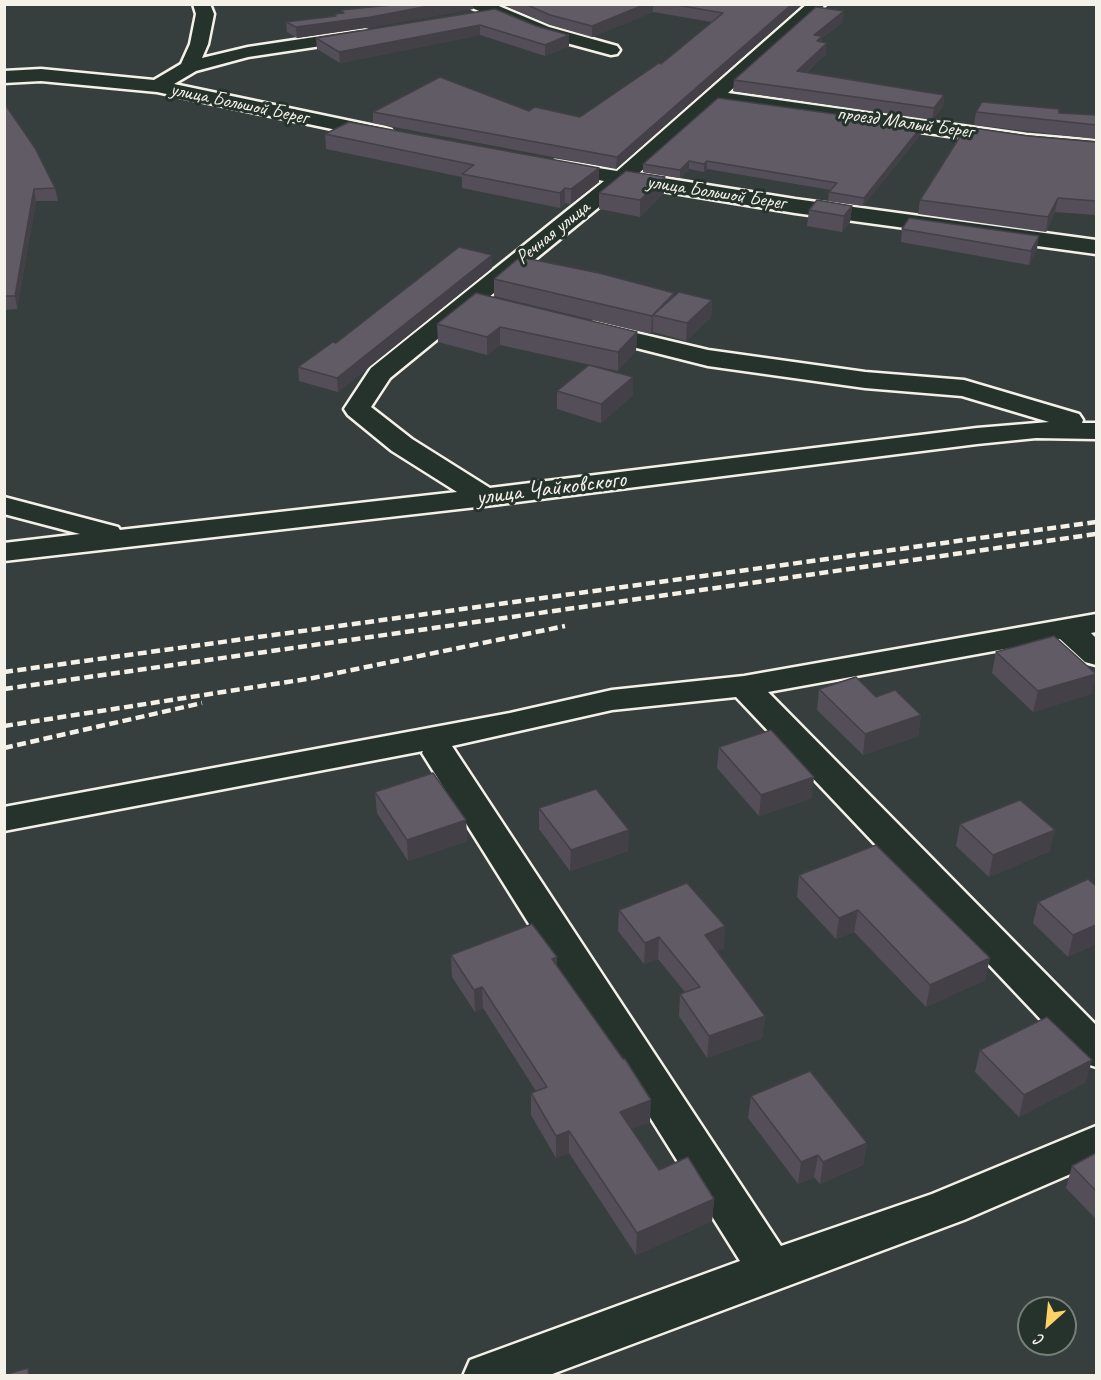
<!DOCTYPE html>
<html>
<head>
<meta charset="utf-8">
<style>
  body { margin:0 }
  #map { position:relative; width:1101px; height:1380px; overflow:hidden; background:#373f3e; font-family:Caveat,sans-serif }
  canvas { display:block }
  .frame { position:absolute; inset:0; border:6px solid #f4f1e8; pointer-events:none }
  .north { position:absolute; left:1017px; top:1296px; width:60px; height:60px; box-sizing:border-box; background:#26332d; border:2px solid #787f78; border-radius:50%; rotate:207deg; font-size:16px; font-weight:700; line-height:24px; text-align:center; color:#f4f1e8 }
  .north::after { content:''; display:block; margin:auto; width:21px; height:27px; background:#ffd166; clip-path:polygon(50% 0,100% 100%,50% 72%,0 100%) }
</style>
</head>
<body>
<div id="map">
<canvas width="1101" height="1380"></canvas>
<div class="frame"></div>
<div class="north">С</div>
</div>
<script>
const ctx = document.querySelector('canvas').getContext('2d');
ctx.lineJoin = 'round';
const toPath = rows => new Path2D(rows.map(r => 'M' + r).join(''));
function stroke(path, color, width, dash) { ctx.strokeStyle = color; ctx.lineWidth = width; ctx.lineCap = dash ? 'butt' : 'round'; ctx.setLineDash(dash || []); ctx.stroke(path); }
function fill(path, color) { ctx.fillStyle = color; ctx.fill(path, 'evenodd'); }
function write(font, color, halo, rows, align = 'center') {
  ctx.font = font + ' Caveat,sans-serif'; ctx.lineWidth = 6; ctx.setLineDash([]); ctx.textBaseline = 'middle'; ctx.strokeStyle = halo; ctx.fillStyle = color; for (const [text, x, y, turn = 0] of rows) {
    ctx.save(); ctx.translate(x, y); ctx.rotate((+turn || 0) * Math.PI / 180); ctx.textAlign = isNaN(turn) ? turn : align; if (halo) ctx.strokeText(text, 0, 0); ctx.fillText(text, 0, 0); ctx.restore();
  }
}
const street = toPath([
  [193,4,210,4,214,14,208,44,202,58,248,47,361,30,367,31,370,35,367,39,361,40,248,57,196,71,174,84,384,128,391,130,394,134,391,138,384,140,157,92,41,81,4,83,4,71,41,69,154,80,181,64,190,44,196,14,193,4],
  [470,4,494,4,549,27,617,46,620,50,617,54,611,55,537,35,472,8,470,4],
  [807,4,826,4,728,93,1026,135,1096,141,1096,153,1026,147,717,103,638,174,795,199,1096,240,1096,254,795,213,626,185,390,378,371,407,412,439,490,488,977,428,1049,422,962,396,865,388,708,366,585,335,582,330,585,325,594,323,708,350,865,372,964,380,1079,414,1083,420,1082,423,1096,423,1096,439,1036,438,977,444,485,506,4,561,4,543,80,534,4,514,4,497,118,527,120,530,457,492,392,451,348,415,344,409,371,368,604,181,548,171,545,167,548,163,555,161,617,171,807,4],
  [1096,614,1096,632,1091,633,1096,638,1096,665,1085,662,1060,639,768,692,1096,1025,1096,1067,1081,1062,736,697,612,710,452,746,781,1246,932,1194,1096,1126,1096,1163,964,1220,547,1376,463,1376,470,1360,740,1261,422,753,423,751,4,831,4,807,510,713,612,690,744,676,1096,614]
]);
stroke(street, '#f4f1e8', 5);
fill(street, '#26332d');
stroke(toPath([
  [4,672,1096,522],
  [4,689,1096,534],
  [4,726,313,678,565,626],
  [4,748,202,703]
]), '#f4f1e8', 4.5, [9, 4.5]);
fill(toPath([
  [402,4,472,4,473,9,372,27,297,38,287,32,286,22,335,16,335,14,342,14,341,10],
  [501,4,803,4,616,169,373,123,373,112,529,111,580,117,661,64,712,22,653,12,592,37,550,25],
  [495,9,569,46,545,56,480,35,340,63,317,49,316,38],
  [843,22,822,38,822,42,826,54,806,73,944,95,943,107,932,120,733,91,734,80],
  [4,103,55,188,58,201,36,201,17,309,4,310],
  [976,112,1059,113,1096,115,1096,141,1096,139,974,125],
  [922,126,921,134,863,206,828,201,829,192,831,190,707,169,704,172,689,169,680,178,643,172,643,164],
  [325,134,599,168,599,182,571,204,565,203,560,208,462,188,462,177,326,149],
  [1028,136,1096,142,1096,215,1055,212,1046,232,918,214,920,200],
  [665,177,664,193,640,217,599,209,599,193],
  [852,206,850,222,842,232,807,226,809,210],
  [902,229,1037,249,1029,265,901,242],
  [492,268,338,392,299,381,298,367,336,343],
  [494,279,712,300,711,317,686,341,653,332,651,334,494,296],
  [437,324,637,332,636,350,618,371,500,345,487,355,438,342],
  [633,377,633,395,601,423,557,409,557,391],
  [996,652,1096,674,1091,694,1033,712,992,673],
  [819,689,876,697,921,715,918,736,863,755,817,710],
  [719,747,812,798,759,816,717,768],
  [375,792,466,820,467,841,408,861,377,813],
  [539,808,628,851,570,871,539,829],
  [960,824,1050,851,989,877,956,846],
  [799,875,985,980,926,1007,854,932,836,939,797,897],
  [1096,886,1096,944,1068,957,1033,923,1038,902],
  [619,910,724,948,717,951,765,1016,762,1038,707,1058,679,1016,680,994,685,992,658,959,644,964,618,931],
  [451,955,557,957,557,965,650,1122,631,1129,659,1170,714,1199,712,1221,636,1255,569,1153,556,1158,531,1115,531,1093,536,1091,483,1008,475,1012,452,977],
  [980,1050,1086,1082,1019,1117,975,1072],
  [751,1096,867,1143,863,1165,820,1184,814,1177,798,1184,748,1118],
  [1096,1153,1096,1219,1066,1188,1072,1166]
]), '#534e57');
fill(toPath([
  [439,4,472,4,473,9,372,27,297,38,296,27],
  [646,4,653,4,653,12,592,37,592,26],
  [792,4,803,4,616,169,617,157],
  [844,11,843,22,822,38,821,47,814,35],
  [480,25,480,35,340,63,339,52],
  [569,35,569,46,545,56,545,45],
  [827,43,826,54,796,82,797,71],
  [944,95,943,107,932,120,934,108],
  [922,126,921,134,863,206,864,198],
  [689,161,689,169,680,178,680,170],
  [707,161,707,169,704,172,704,164],
  [599,168,599,182,571,204,571,189],
  [665,177,664,193,640,217,640,200],
  [565,188,565,203,560,208,560,193],
  [34,189,36,201,17,309,15,296],
  [1058,198,1055,212,1046,232,1048,217],
  [852,206,850,222,842,232,844,216],
  [1039,236,1037,249,1029,265,1031,251],
  [492,255,492,268,338,392,337,378],
  [674,293,673,310,653,315,653,332,651,334,652,316],
  [712,300,711,317,686,341,687,323],
  [500,327,500,345,487,355,487,337],
  [637,332,636,350,618,371,618,352],
  [633,377,633,395,601,423,601,404],
  [1096,674,1091,694,1033,712,1038,691],
  [921,715,918,736,863,755,865,734],
  [814,777,812,798,759,816,761,795],
  [466,820,467,841,408,861,407,840],
  [629,830,628,851,570,871,571,850],
  [1055,830,1050,851,989,877,993,855],
  [858,910,854,932,836,939,839,918],
  [1096,925,1096,944,1068,957,1073,935],
  [725,926,724,948,703,957,705,935],
  [659,937,658,959,644,964,645,943],
  [557,957,557,979,552,959],
  [990,958,985,980,926,1007,930,985],
  [482,987,483,1008,475,1012,474,990],
  [765,1016,762,1038,707,1058,709,1036],
  [1092,1060,1086,1082,1019,1117,1024,1095],
  [651,1100,650,1122,619,1134,620,1112],
  [569,1131,569,1153,556,1158,556,1136],
  [867,1143,863,1165,820,1184,823,1162],
  [818,1155,814,1177,798,1184,801,1162],
  [714,1199,712,1221,636,1255,637,1233]
]), '#434047');
const building = toPath([
  [402,4,439,4,371,17,296,27,286,22,336,16,335,14,344,13,341,10,402,4],
  [525,4,646,4,592,26,550,15,525,4],
  [671,4,792,4,617,157,373,112,440,77,529,111,535,107,580,117,659,63,661,64,723,13,671,4],
  [816,7,844,11,814,35,822,36,817,41,827,43,797,71,944,95,934,108,734,80,816,7],
  [495,9,536,26,569,35,545,45,480,25,339,52,316,38,495,9],
  [718,98,922,126,864,198,829,192,837,183,707,161,704,164,689,161,680,170,643,164,718,98],
  [982,102,1059,109,1059,113,1096,115,1096,125,976,112,982,102],
  [4,103,35,148,55,188,34,189,15,296,4,296,4,103],
  [349,122,599,168,571,189,565,188,560,193,462,174,474,165,325,134,349,122],
  [966,127,1028,136,1096,142,1096,201,1058,198,1048,217,920,200,966,127],
  [626,171,665,177,640,200,599,193,626,171],
  [817,200,852,206,844,216,809,210,817,200],
  [909,218,1039,236,1031,251,902,229,909,218],
  [459,247,492,255,337,378,298,367,333,342,336,343,459,247],
  [520,257,599,273,674,293,652,316,494,279,520,257],
  [679,292,712,300,687,323,653,315,679,292],
  [476,293,637,332,618,352,500,327,487,337,437,324,476,293],
  [589,365,633,377,601,404,557,391,589,365],
  [1054,636,1096,674,1038,691,996,652,1054,636],
  [856,677,876,697,895,690,921,715,865,734,819,689,856,677],
  [771,730,814,777,761,795,719,747,771,730],
  [433,773,466,820,407,840,375,792,433,773],
  [596,789,629,830,571,850,539,808,596,789],
  [1020,800,1055,830,993,855,960,824,1020,800],
  [876,845,990,958,930,985,858,910,839,918,799,875,876,845],
  [1088,879,1096,886,1096,925,1073,935,1038,902,1088,879],
  [687,883,725,926,705,935,765,1016,709,1036,680,994,700,987,659,937,645,943,619,910,687,883],
  [532,924,557,957,552,959,623,1059,625,1059,651,1100,620,1112,659,1170,688,1157,714,1199,637,1233,569,1131,556,1136,531,1093,547,1087,482,987,474,990,451,955,532,924],
  [1047,1017,1092,1060,1024,1095,980,1050,1047,1017],
  [810,1071,867,1143,823,1162,818,1155,801,1162,751,1096,810,1071],
  [1096,1153,1096,1191,1072,1166,1096,1153],
  [28,1368,29,1376,4,1376,4,1375,28,1368]
]);
fill(building, '#605b65');
stroke(building, '#434047', 1.5);
write('20px', '#f4f1e8', '#26332d', [
  ["улица Большой Берег",239,104,12],
  ["проезд Малый Берег",905,123,8],
  ["улица Большой Берег",716,193,9],
  ["Речная улица",553,233,-39]
]);
write('24px', '#f4f1e8', '#26332d', [
  ["улица Чайковского",551,489,-7]
]);
</script>
</body>
</html>
